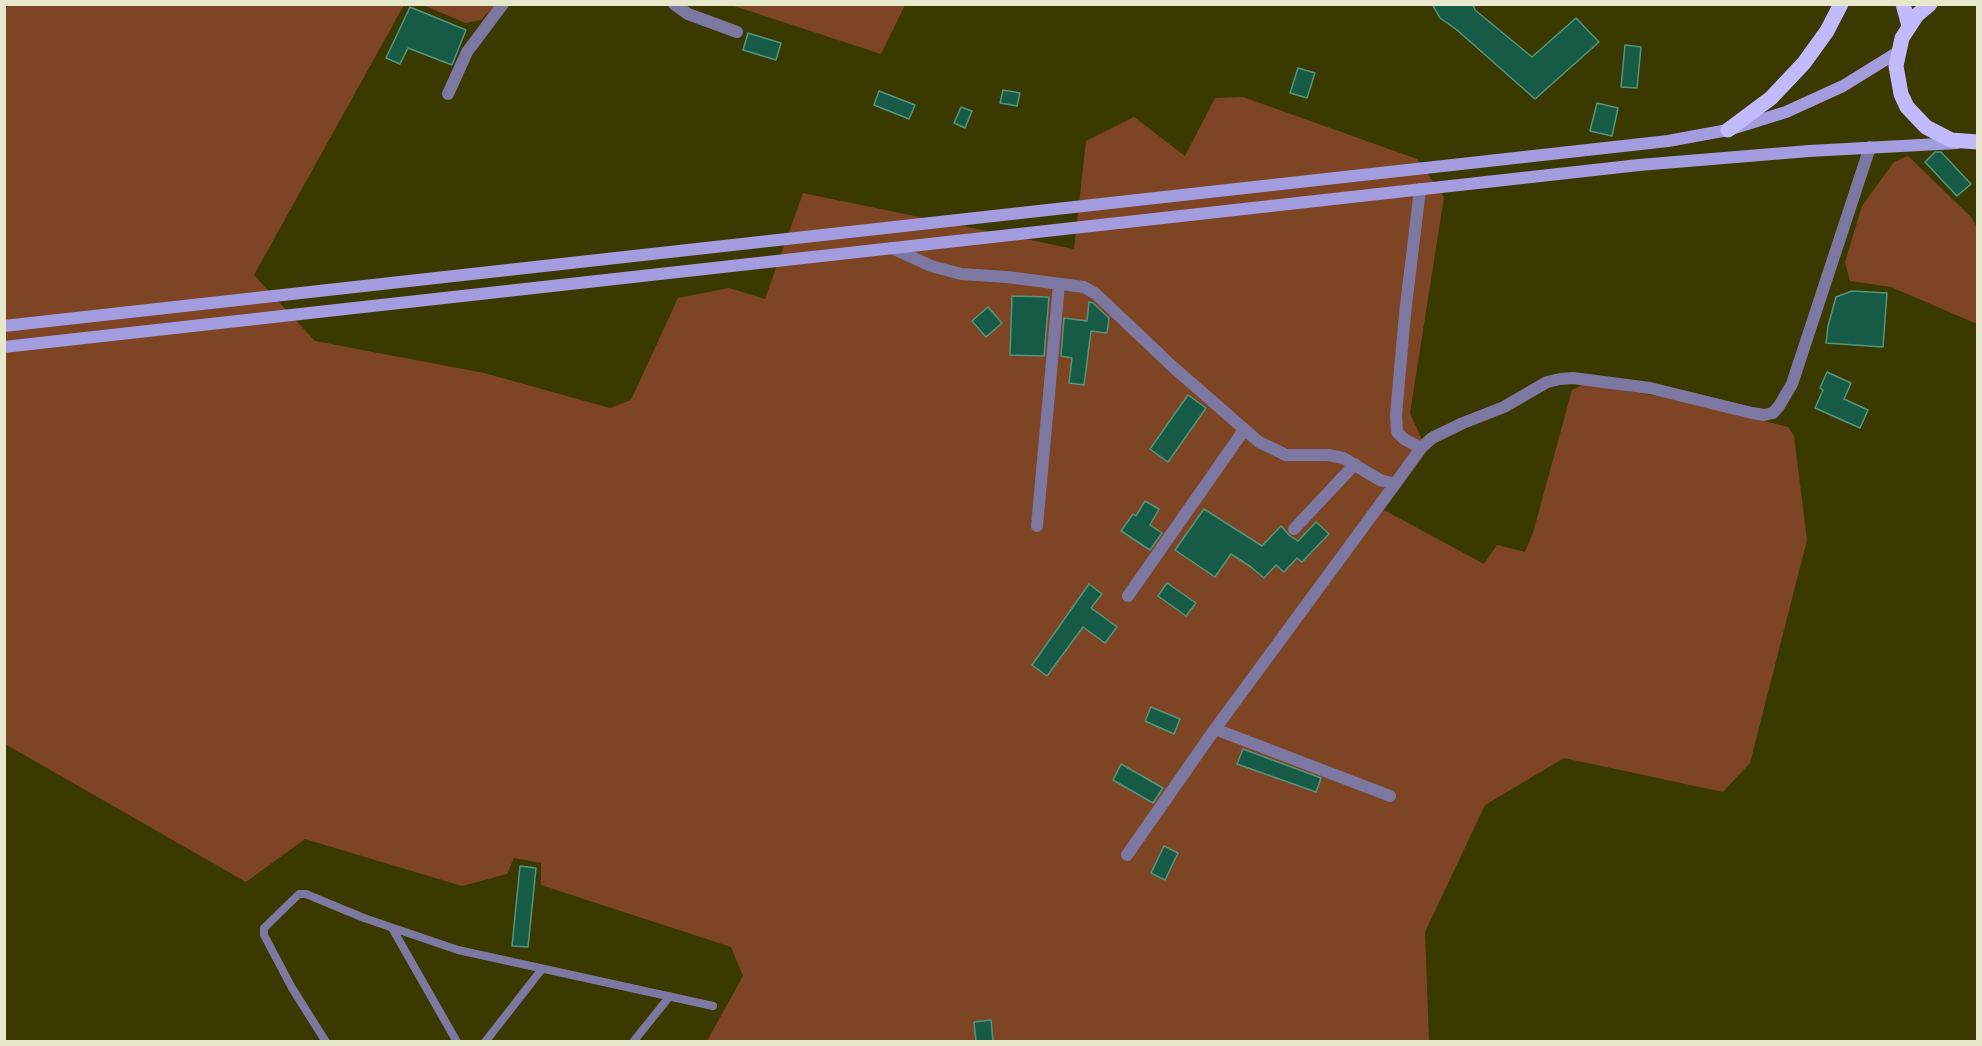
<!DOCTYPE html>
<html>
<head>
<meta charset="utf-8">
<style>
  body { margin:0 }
  #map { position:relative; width:1982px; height:1046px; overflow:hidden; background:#3a3900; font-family:Montserrat,sans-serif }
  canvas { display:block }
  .frame { position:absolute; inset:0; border:6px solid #e7e7cb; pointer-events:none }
</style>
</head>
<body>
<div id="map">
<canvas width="1982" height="1046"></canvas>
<div class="frame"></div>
</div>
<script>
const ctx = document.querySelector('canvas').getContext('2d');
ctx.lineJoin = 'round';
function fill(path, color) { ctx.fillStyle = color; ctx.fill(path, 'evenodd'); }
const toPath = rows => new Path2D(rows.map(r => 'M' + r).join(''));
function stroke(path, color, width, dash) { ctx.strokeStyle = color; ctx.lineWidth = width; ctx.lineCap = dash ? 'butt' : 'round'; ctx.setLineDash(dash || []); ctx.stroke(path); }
fill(toPath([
  [5,5,404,5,254,275,315,341,484,373,610,408,631,400,678,298,729,288,765,299,803,193,1074,249,1086,141,1134,117,1185,156,1215,98,1243,97,1417,159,1444,197,1410,413,1427,451,1384,510,1484,564,1497,545,1525,552,1533,533,1572,390,1584,384,1682,400,1788,427,1794,436,1807,540,1750,763,1723,792,1564,758,1485,805,1425,932,1429,1041,707,1041,743,976,731,947,541,885,541,863,514,858,507,874,462,886,305,839,246,882,5,744],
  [423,5,496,5,481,20,466,23],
  [731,5,905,5,881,54],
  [1908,156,1970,216,1977,227,1977,324,1891,287,1850,281,1845,262,1862,206,1894,162]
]), '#7e4525');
const building = toPath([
  [1432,4,1473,4,1475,10,1532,57,1576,18,1599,42,1535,99,1457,30,1440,18,1432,4],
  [410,7,466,30,452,65,408,48,400,64,386,58,410,7],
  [748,33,781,43,776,60,743,50,748,33],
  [1625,45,1641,47,1637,88,1621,87,1625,45],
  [1298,68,1315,73,1307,98,1290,93,1298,68],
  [1003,90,1020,93,1017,106,1000,103,1003,90],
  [879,91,915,105,909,119,874,105,879,91],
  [1597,103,1618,108,1612,136,1590,131,1597,103],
  [961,107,972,111,965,128,954,123,961,107],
  [1935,152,1941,152,1971,184,1957,196,1925,162,1935,152],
  [1852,291,1887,293,1883,347,1826,343,1828,326,1836,297,1852,291],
  [1012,296,1049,297,1044,356,1010,355,1012,296],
  [1089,302,1093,303,1109,318,1107,333,1091,331,1084,385,1069,383,1072,358,1061,356,1064,318,1087,321,1089,302],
  [988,307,1002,323,986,337,972,321,988,307],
  [1827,372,1851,383,1844,399,1868,410,1860,428,1815,408,1823,390,1820,388,1827,372],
  [1188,395,1206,408,1168,462,1150,449,1188,395],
  [1145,501,1159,509,1150,525,1162,533,1150,550,1121,531,1133,514,1136,516,1145,501],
  [1204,509,1262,546,1281,526,1289,535,1298,541,1316,522,1329,534,1302,562,1297,558,1284,572,1276,565,1264,578,1251,567,1231,554,1215,577,1175,550,1204,509],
  [1167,583,1196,603,1186,616,1158,596,1167,583],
  [1089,584,1102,594,1091,608,1117,627,1105,643,1083,627,1047,676,1032,665,1089,584],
  [1151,707,1180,719,1174,734,1145,721,1151,707],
  [1243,749,1321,778,1316,792,1237,764,1243,749],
  [1121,764,1163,788,1153,803,1113,780,1121,764],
  [1164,846,1178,853,1165,880,1151,873,1164,846],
  [520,866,536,868,528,947,512,946,520,866],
  [991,1020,993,1041,976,1041,974,1022,991,1020]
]);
fill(building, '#175b47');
stroke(building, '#55957e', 1.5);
stroke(toPath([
  [392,928,457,1042],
  [326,1042,292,988,264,935,264,928,299,894,306,894,364,918,458,950,713,1006],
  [485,1042,542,969],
  [633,1042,670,996]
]), '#7c78a1', 8);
stroke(toPath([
  [674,4,688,14,737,32],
  [448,94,467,52,503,4],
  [1420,189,1405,314,1396,415,1397,432,1404,439,1421,448],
  [892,248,931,266,961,274,1007,277,1084,287,1096,294,1173,367,1259,442,1286,455,1328,455,1343,458,1380,480,1395,484,1421,448,1432,438,1463,423,1504,407,1547,382,1560,379,1573,378,1650,388,1752,413,1764,415,1773,413,1779,406,1792,384,1870,147],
  [1037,526,1059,284],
  [1294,529,1355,464],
  [1128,596,1244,430],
  [1215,729,1390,796],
  [1127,855,1215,729,1395,484]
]), '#7c78a1', 12);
stroke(toPath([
  [4,326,1668,141,1728,130,1786,112,1843,86,1898,52],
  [4,347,1639,165,1809,151,1957,143]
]), '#a39cde', 12);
stroke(toPath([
  [1903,4,1909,26],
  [1930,4,1917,15,1902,38,1896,66,1901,94,1907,107,1926,127,1951,140,1978,142],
  [1728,130,1771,98,1804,63,1827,31,1841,4]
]), '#c1bafe', 15);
</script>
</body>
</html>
